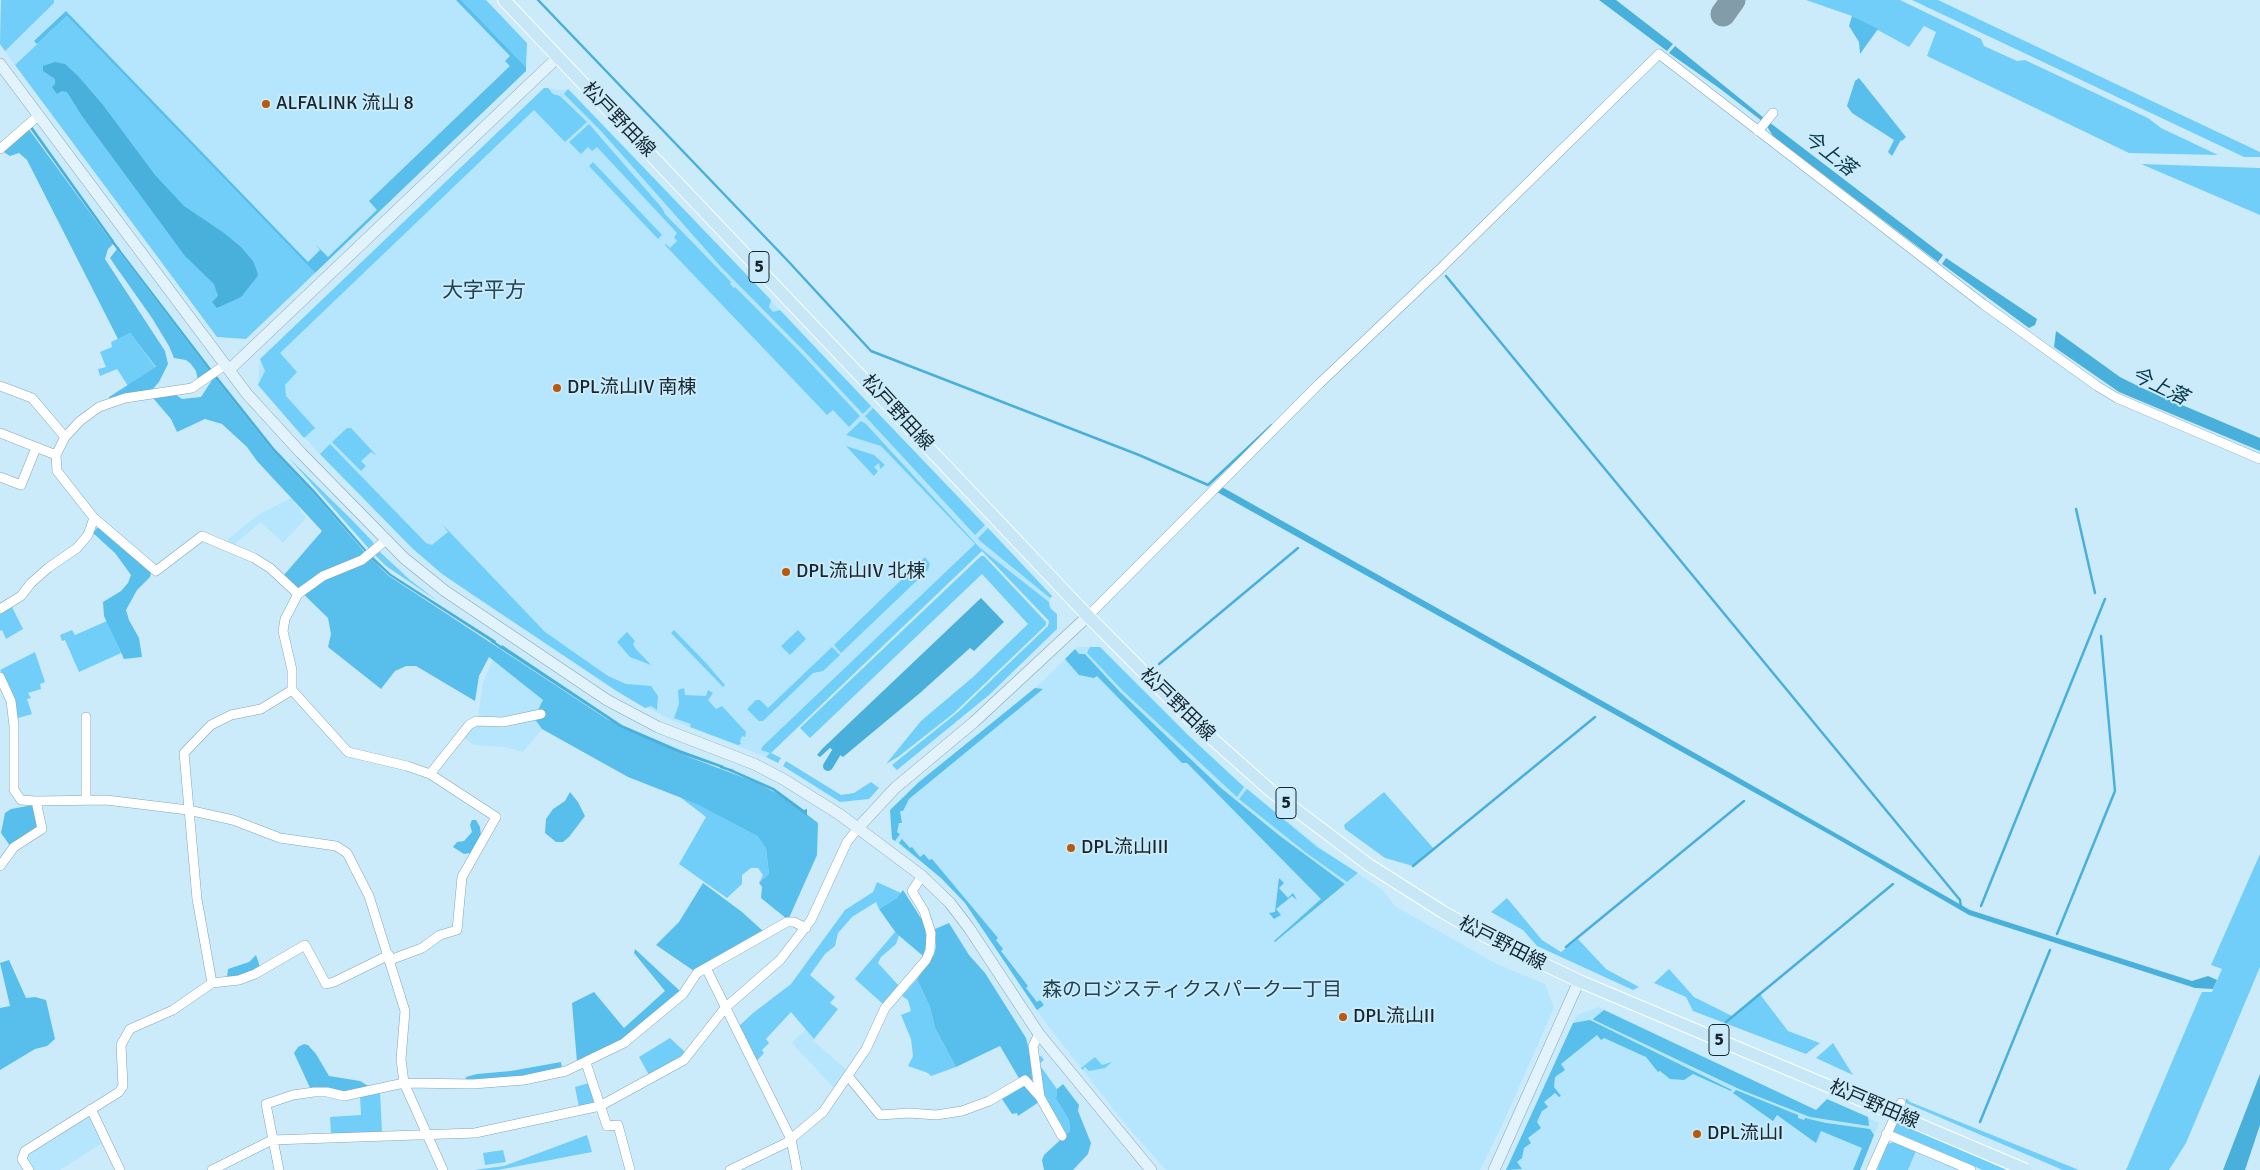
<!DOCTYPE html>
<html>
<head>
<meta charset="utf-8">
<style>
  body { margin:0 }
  canvas { display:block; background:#cbebfb }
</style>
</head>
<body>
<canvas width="2260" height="1170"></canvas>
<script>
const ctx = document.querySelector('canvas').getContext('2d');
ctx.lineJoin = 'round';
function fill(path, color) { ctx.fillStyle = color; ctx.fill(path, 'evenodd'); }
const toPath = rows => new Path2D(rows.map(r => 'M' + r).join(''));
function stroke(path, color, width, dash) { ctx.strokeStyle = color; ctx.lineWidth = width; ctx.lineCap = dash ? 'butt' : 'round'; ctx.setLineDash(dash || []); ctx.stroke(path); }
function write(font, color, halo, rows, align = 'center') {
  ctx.font = font + ' Signika,"Noto Sans JP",sans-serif'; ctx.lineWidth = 4; ctx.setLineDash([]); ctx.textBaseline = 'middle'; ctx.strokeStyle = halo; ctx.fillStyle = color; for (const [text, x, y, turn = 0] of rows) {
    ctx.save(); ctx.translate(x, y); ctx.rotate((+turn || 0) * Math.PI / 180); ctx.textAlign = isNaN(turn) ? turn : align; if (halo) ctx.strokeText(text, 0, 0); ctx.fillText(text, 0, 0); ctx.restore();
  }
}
fill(toPath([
  [1,0,461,0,526,67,526,71,315,273,66,16,15,65,0,44],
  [544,88,571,91,1052,596,1049,602,1052,610,982,551,766,757,672,720,630,699,473,596,412,548,325,460,258,385,260,359],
  [291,498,306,518,283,543,261,522,236,543,236,547,227,542,229,538,258,515],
  [1078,647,1100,647,1189,736,1239,782,1322,849,1383,890,1395,906,1495,963,1545,984,1554,1008,1504,1121,1480,1170,1166,1170,1126,1125,1045,1022,965,903,941,878,892,839,890,811,919,782,1034,689],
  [493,659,543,700,536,713,504,719,478,718,483,682],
  [534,718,542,729,523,752,503,747,474,745,463,737,471,727,480,724,494,726],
  [1599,1007,1816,1110,1827,1099,1879,1123,1860,1170,1506,1170,1577,1015],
  [806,1029,814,1039,813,1041,847,1070,834,1088,792,1043],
  [86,1116,91,1116,104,1142,60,1170,34,1170,26,1160,26,1155],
  [1916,1151,1961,1170,1908,1170]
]), '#b5e6fe');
fill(toPath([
  [1,0,54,0,54,3,5,51,0,44],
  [461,0,486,0,527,43,526,67],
  [1806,0,1900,0,1981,39,1984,46,2017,61,2025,60,2148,118,2161,128,2218,155,2129,153,1927,56,1936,32,1924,26,1909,47,1852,16],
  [1912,0,1938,0,2260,152,2260,157,2244,157],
  [67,16,315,273,246,339,217,337,15,65],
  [544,88,548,88,553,94,560,96,587,122,565,142,534,110,280,353,297,372,285,385,286,396,315,428,304,438,258,385,265,371,260,359],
  [568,89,771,300,769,307,773,312,780,310,871,406,863,414,804,351,721,267,601,131,564,94],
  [589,124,662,208,665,214,731,282,730,284,734,288,735,287,799,351,860,416,849,427,833,410,827,415,665,245,666,244,670,248,677,241,674,237,677,233,597,147,592,151,588,147,581,154,569,142],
  [593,162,662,235,658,239,589,166],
  [2141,164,2260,168,2260,215],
  [130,333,156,368,128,386,117,369,100,376,98,369,106,367,100,352,112,347,111,342],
  [873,408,985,525,975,535,865,416],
  [861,421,866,424,980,548,1049,602,1050,608,1057,614,1057,629,989,695,897,770,892,765,958,712,1048,626,1049,621,982,551,771,753,781,758,778,763,766,757,770,753,761,750,763,746,975,544,881,446,846,435],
  [347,428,351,428,377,456,371,452,361,461,366,466,361,471,332,442],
  [330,444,426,543,432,545,448,532,442,524,545,632,608,676,626,684,651,686,658,696,657,710,651,706,645,708,615,690,442,574,412,548,320,454],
  [846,446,874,455,885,465,880,469,879,463,874,467,878,471,874,476],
  [289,458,352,520,373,542,374,547,370,550],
  [988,528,1052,596,1050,598,979,540,978,538],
  [379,551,410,580,439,602,386,566,374,554],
  [981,556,984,556,1046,622,1046,625,954,713,898,757,886,764,921,721,973,677,1028,624,982,574,810,738,800,728],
  [925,557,930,564,928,570,841,653,834,645],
  [12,607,23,629,6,639,2,630,0,631,0,613],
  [107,621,121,653,79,672,65,640,62,641,60,635,72,630,75,635],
  [674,630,706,663,725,685,723,687,671,633],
  [798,630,806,639,790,655,781,646],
  [627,632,635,641,633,644,635,648,651,665,630,657,617,642],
  [832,647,840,655,823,671,813,673,763,721,759,721,747,709,756,700,760,700,768,708],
  [1090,647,1100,647,1189,736,1244,787,1237,797,1122,690,1089,655,1087,653],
  [35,652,45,682,40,684,41,689,28,693,31,698,27,699,32,714,18,718,11,689,0,670],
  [684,688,685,695,706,696,708,690,713,693,708,700,716,709,722,706,746,732,745,737,742,736,740,741,741,744,738,745,690,727,691,724,674,718,679,704,678,690],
  [786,761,841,795,854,793,871,782,879,788,869,799,840,802,783,766],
  [1247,789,1317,847,1358,873,1347,882,1305,852,1239,799],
  [1384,792,1434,849,1413,866,1385,858,1345,829,1344,825],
  [680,797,698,804,757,836,766,848,769,874,759,883,763,875,758,868,751,868,742,875,742,884,727,898,679,864,706,817],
  [2260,854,2260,967,2186,1143,2169,1170,2126,1170,2200,996,2202,992,2212,992,2222,969,2211,965],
  [877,882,901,893,897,898,879,909,876,902,852,917,838,933,835,946,825,954,810,975,835,997,830,1003,838,1009,814,1039,791,1012,766,1039,769,1043,762,1050,764,1053,755,1063,738,1027,753,1013,791,984,845,910,873,892],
  [1507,898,1542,940,1561,952,1578,939,1606,969,1639,987,1633,990,1537,946,1523,930,1491,912],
  [895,932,899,935,896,944,881,957,878,963,899,986,883,1004,855,979],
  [1669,969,1694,997,1732,1016,1759,993,1788,1031,1820,1043,1806,1054,1693,1011,1686,997,1654,983],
  [917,979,930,1007,935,1028,956,1067,931,1076,928,1073,908,1066,913,1056,911,1039,901,1015,911,1011,908,1000,902,996],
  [670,1038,685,1052,681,1057,649,1075,639,1057],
  [1833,1043,1853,1075,1816,1058],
  [1041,1056,1044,1060,1039,1064,1057,1089,1056,1099,1069,1120,1070,1131,1066,1135,1043,1095,1037,1058],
  [1095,1057,1102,1065,1112,1062,1105,1068,1089,1071,1085,1067,1082,1070,1081,1068],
  [589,1083,594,1100,592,1104,579,1107,575,1087],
  [380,1091,382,1132,331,1134,330,1117,361,1115,360,1096],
  [1906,1098,1910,1102,2079,1170,2063,1170,1906,1103],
  [1896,1122,2007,1170,1983,1170,1892,1131],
  [587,1135,592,1152,498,1170,474,1170,504,1166],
  [1894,1142,1916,1151,1908,1170,1877,1170,1887,1144],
  [503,1150,506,1162,485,1165,483,1153]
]), '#71cef8');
fill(toPath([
  [456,0,461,0,526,67,526,71,315,273,67,16,37,44,34,41,66,11,308,262,320,250,315,244,328,257,377,210,369,201,510,66,505,61,510,56],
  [1852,16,1878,29,1860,54,1859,42,1849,26],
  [1859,78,1906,137,1902,141,1901,140,1892,156,1888,152,1894,140,1852,113,1847,106,1855,81],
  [28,128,113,244,108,249,105,259,165,351,168,364,159,382,152,390,110,400,109,397,156,367,130,333,118,339,27,160,19,153,10,156,2,151],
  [117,249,210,372,198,381,196,371,191,364,186,360,174,358,169,346,152,318,114,264,110,258],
  [214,377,272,450,313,493,368,556,389,576,607,719,681,754,758,783,787,799,818,823,817,855,789,918,787,919,761,898,762,887,759,883,769,874,766,848,757,836,697,804,628,777,542,729,534,718,543,700,489,657,479,676,475,701,416,666,406,666,395,671,381,689,328,647,331,634,328,618,284,575,322,531,257,461,247,447,222,424,205,419,177,432,171,419,153,398,175,394,182,399,201,397],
  [97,528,101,528,151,573,150,577,137,590,126,610,129,620,139,638,142,657,124,659,104,616,103,602,121,591,128,583,131,575,115,553,93,533],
  [1075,649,1079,654,1085,654,1120,692,1221,788,1280,836,1345,884,1275,942,1274,941,1321,899,1187,763,1182,763,1097,676,1094,678,1079,675,1065,659],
  [1035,688,1043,689,909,799,903,811,900,811,902,823,899,823,897,832,900,834,895,841,892,839,890,810,919,782],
  [570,792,578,802,585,816,569,837,563,842,556,842,545,833,546,819,553,809,565,801],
  [33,805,40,828,11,847,1,833,5,813,11,809],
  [472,820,476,820,480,827,481,836,471,853,464,854,453,847,457,842,464,841,472,832,470,825],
  [904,836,902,839,910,848,912,847,920,857,924,854,929,860,932,859,998,938,996,940,1003,949,1001,951,1028,986,1026,988,1037,1002,1040,1000,1044,1005,1037,1010,965,903,941,878,899,843],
  [1279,878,1284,883,1279,888,1288,898,1293,893,1297,900,1292,896,1276,909,1281,915,1274,919,1269,913,1275,912],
  [703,883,742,912,764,932,694,971,656,945,679,922],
  [903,890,924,923,927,942,923,956,896,933,879,909,897,898],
  [949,923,969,955,985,973,1026,1038,1030,1054,1033,1089,1020,1080,1000,1046,956,1067,935,1028,930,1007,917,979,934,955,936,947,935,929],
  [635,949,681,992,622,1040,577,1062,572,1003,594,992,624,1028,665,991,634,953],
  [256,955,260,967,249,973,227,978,228,969,249,962],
  [9,960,26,998,35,997,46,1000,55,1039,47,1046,35,1049,0,1070,0,1008,10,1006,0,963],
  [1604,1010,1816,1110,1827,1099,1868,1117,1869,1126,1810,1117,1739,1089,1594,1020,1593,1019],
  [1590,1020,1732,1090,1731,1091,1693,1074,1684,1080,1670,1079,1660,1071,1658,1072,1646,1057,1604,1038,1601,1040,1597,1035,1561,1064,1565,1070,1555,1077,1554,1087,1561,1096,1559,1097,1555,1093,1544,1102,1548,1107,1542,1111,1537,1122,1541,1128,1528,1138,1531,1143,1524,1148,1522,1158,1517,1162,1522,1169,1506,1170,1573,1023],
  [304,1044,308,1045,316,1054,329,1076,360,1081,370,1087,344,1092,311,1090,294,1053,298,1047],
  [561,1062,562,1069,524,1077,465,1081,466,1077,477,1074,511,1071],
  [1063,1084,1079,1105,1078,1111,1091,1143,1088,1154,1073,1170,1044,1170,1042,1160,1044,1155,1070,1131,1069,1120,1056,1099,1057,1089],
  [1026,1085,1039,1102,1018,1116,1017,1113,1012,1114,1002,1099],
  [1736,1090,1798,1115,1798,1118,1804,1120,1805,1118,1826,1123,1870,1129,1874,1135,1860,1170,1853,1170,1862,1148,1821,1131,1816,1143,1777,1115,1773,1121,1733,1093]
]), '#58beeb');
fill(toPath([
  [1599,0,1616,0,1673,44,1667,51],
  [1675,46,1764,118,1762,121,1719,88,1669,53],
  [55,62,65,64,78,76,103,105,155,175,184,206,224,233,241,247,253,261,258,274,257,277,241,297,217,308,212,302,218,296,214,284,185,256,82,116,67,92,62,91,57,94,52,87,55,84,55,79,43,71,43,66],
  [1769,122,1943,255,1938,262,1773,136,1766,125],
  [31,125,114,241,113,244,29,127],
  [118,247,212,370,210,372,117,249],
  [1946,258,2037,319,2035,325,2029,328,1942,264],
  [2056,331,2120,377,2142,388,2260,438,2260,451,2119,392,2054,347],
  [216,375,274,448,315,491,368,552,366,553,313,493,272,450,214,377],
  [1222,487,1734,775,1970,910,2192,981,2208,976,2217,980,2213,989,2195,988,1969,915,1834,837,1217,492],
  [372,556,391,574,496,641,495,644,390,576,370,558],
  [981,598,1004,622,974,651,970,648,920,693,843,757,830,748,820,757,817,755,822,749],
  [502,645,622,725,680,750,724,766,722,768,681,754,620,727,500,648],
  [731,769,774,788,804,810,807,809,807,816,772,790,729,771],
  [2260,1074,2260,1125,2245,1170,2223,1170]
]), '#49b0dc');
stroke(toPath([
  [538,0,788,261,871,351,1139,455,1208,485,1272,425],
  [112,241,119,250],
  [1446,276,1960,900,1961,907],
  [2076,509,2095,593],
  [492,641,502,648],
  [1159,664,1298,548],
  [721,767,733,771],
  [1413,866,1595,717],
  [1981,906,2105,599],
  [2057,934,2115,791,2101,636],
  [1566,947,1744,801],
  [1726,1022,1893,884],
  [1980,1122,2050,950]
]), '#49b0dc', 2.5);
stroke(toPath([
  [828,766,836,753]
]), '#49b0dc', 10);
stroke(toPath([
  [1723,14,1733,0]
]), '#839ca9', 25);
const street = toPath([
  [1758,131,1773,113],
  [0,149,38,116],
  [225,365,192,388,125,398,99,407,80,421,65,437,56,455,57,471,94,518,156,571,202,536,254,558,270,568,298,594],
  [0,386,32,398,65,437],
  [0,433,56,455],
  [0,477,21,485,36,448],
  [0,609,21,596,31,583,48,568,77,548,88,535,94,518],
  [1088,616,1319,384,1438,271,1659,54,1983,304,2097,386,2117,398,2260,459],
  [0,677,11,701,14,726,14,790,21,800,36,801,106,800,188,810,233,820,280,838,336,846,347,853,369,896,405,1011,401,1059,404,1083,443,1170],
  [292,690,348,752,407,766,430,774,496,817,462,877,457,930,440,935,422,948,390,960],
  [430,774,469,725,476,721,503,722,541,714],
  [86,800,86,717],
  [0,866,14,847,42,829,36,801],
  [706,968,791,1139,797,1170],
  [212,983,239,980,255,974,305,945,326,984,334,982,389,955],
  [586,1063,607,1126,618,1125,630,1170],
  [848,1076,880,1115,909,1113,936,1115,962,1111,989,1101,1025,1080,1040,1097,1033,1046,1039,1034],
  [1040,1097,1062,1136],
  [91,1109,120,1170],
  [1886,1134,1971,1170],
  [29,1170,22,1159,25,1151,119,1092,123,1086,121,1045,130,1029,173,1010,212,983,197,899,184,753,211,725,231,715,261,709,292,690,292,670,283,631,285,619,298,594,323,576,362,560,386,540],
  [212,1170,272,1140,475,1133,600,1106,684,1060,725,1008,780,960,811,920,847,842,858,828],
  [279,1170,266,1104,293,1095,314,1092,327,1092,344,1096,404,1083,473,1084,524,1080,566,1071,624,1043,683,994,697,973,787,922,794,922,806,928],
  [730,1170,786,1143,823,1112,866,1049,885,1008,926,960,930,951,931,933,924,911,912,891,922,876],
  [1871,1170,1901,1103]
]);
const secondary = toPath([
  [0,64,247,394,301,453,404,558,445,591,607,700,658,727,754,764,783,779,839,814,922,876,950,903,969,928,1039,1034,1151,1170],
  [229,370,558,57],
  [858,828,895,788,974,722,1088,616],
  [1494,1170,1579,981]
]);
const primary = toPath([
  [504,0,1088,616,1190,719,1271,791,1369,865,1443,912,1485,936,1579,981,1821,1083]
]);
stroke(street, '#80a6b9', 10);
stroke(secondary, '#80a6b9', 12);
stroke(primary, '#fff', 14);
stroke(street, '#fff', 9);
stroke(secondary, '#e3f3fb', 11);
stroke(primary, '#c7e7f7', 12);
const primaryBridge = toPath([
  [1821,1083,2026,1170]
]);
stroke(primaryBridge, '#fff', 14, []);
stroke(primaryBridge, '#c7e7f7', 12);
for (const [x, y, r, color] of [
  [266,104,5,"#b85a0a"],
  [557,388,5,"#b85a0a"],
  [786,572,5,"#b85a0a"],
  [1071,848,5,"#b85a0a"],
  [1343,1017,5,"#b85a0a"],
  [1697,1134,5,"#b85a0a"]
]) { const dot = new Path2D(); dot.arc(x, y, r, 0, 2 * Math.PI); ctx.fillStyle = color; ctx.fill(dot); stroke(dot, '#cbebfb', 2); }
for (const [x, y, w] of [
  [759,267,20],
  [1286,803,20],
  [1719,1040,20]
]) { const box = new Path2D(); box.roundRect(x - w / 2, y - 15.5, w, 31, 4); ctx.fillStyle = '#cbebfb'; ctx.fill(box); stroke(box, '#18272f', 1); }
write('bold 18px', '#18272f', null, [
  ["5",759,267],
  ["5",1286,803],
  ["5",1719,1040]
]);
write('19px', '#18272f', '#cbebfb', [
  ["ALFALINK 流山 8",276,104],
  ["DPL流山IV 南棟",567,388],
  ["DPL流山IV 北棟",796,572],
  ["DPL流山III",1081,848],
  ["DPL流山II",1353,1017],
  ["DPL流山I",1707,1134]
], 'left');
write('19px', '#18272f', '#cbebfb', [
  ["松戸野田線",618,120,46],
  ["松戸野田線",897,413,47],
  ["松戸野田線",1177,705,44],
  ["松戸野田線",1502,944,27],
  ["松戸野田線",1874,1105,23]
]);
write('italic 20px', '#0a394b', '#cbebfb', [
  ["今上落",1829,154,38],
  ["今上落",2159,387,26]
]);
write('20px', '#214555', '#cbebfb', [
  ["森のロジスティクスパーク一丁目",1192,991]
]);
write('21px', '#214555', '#cbebfb', [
  ["大字平方",484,291]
]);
</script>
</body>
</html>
